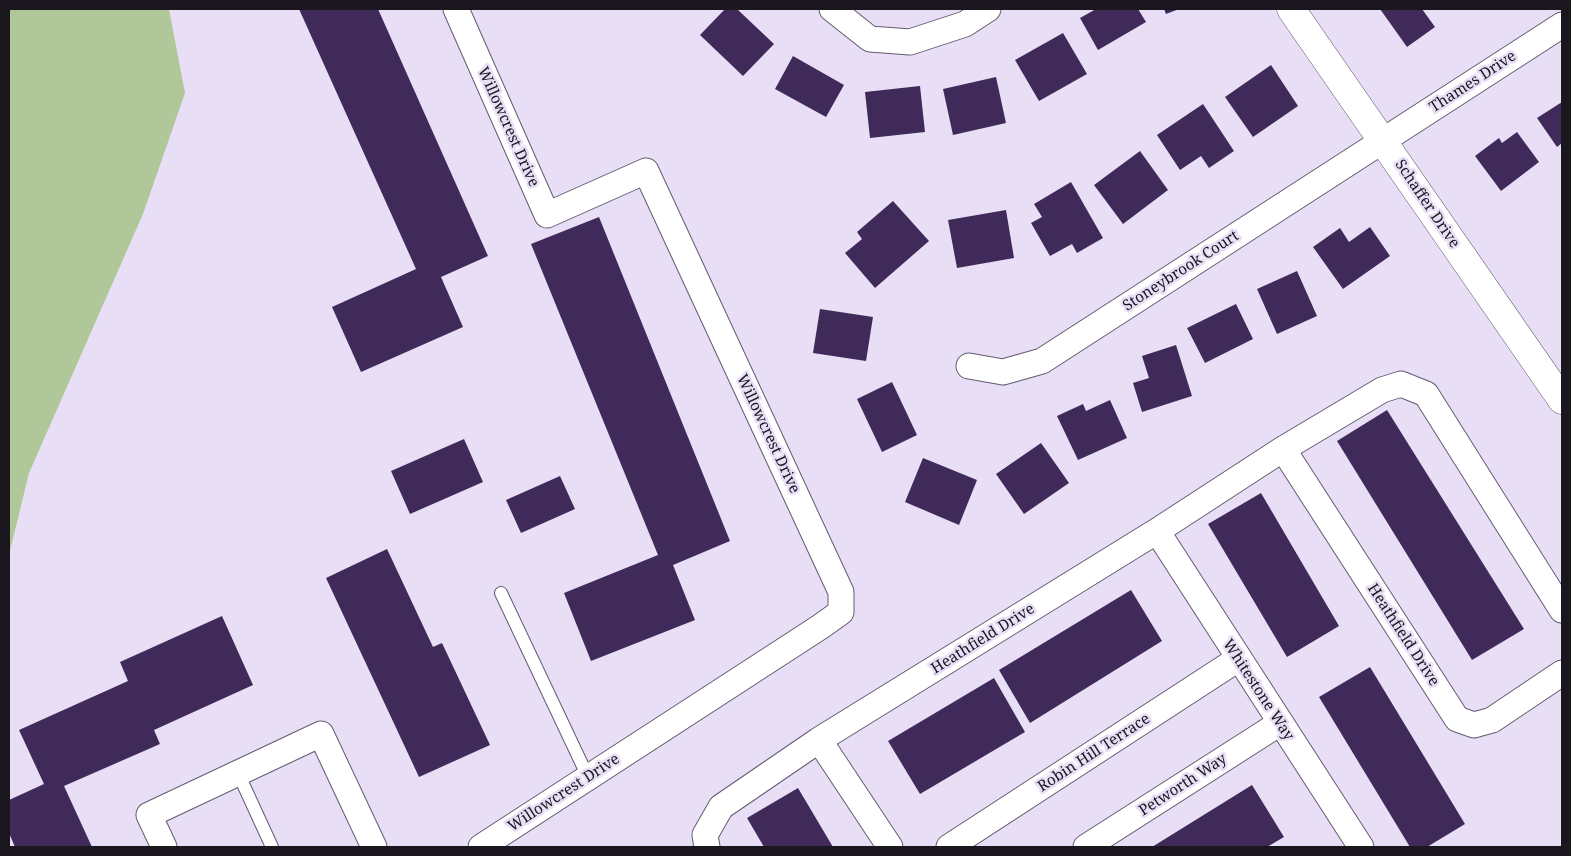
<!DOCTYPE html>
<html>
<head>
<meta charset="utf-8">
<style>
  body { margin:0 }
  #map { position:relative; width:1571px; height:856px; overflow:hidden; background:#e8dff6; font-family:"Noto Serif",serif }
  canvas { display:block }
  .frame { position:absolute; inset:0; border:10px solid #19161e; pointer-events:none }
</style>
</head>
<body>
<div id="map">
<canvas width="1571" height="856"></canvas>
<div class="frame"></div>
</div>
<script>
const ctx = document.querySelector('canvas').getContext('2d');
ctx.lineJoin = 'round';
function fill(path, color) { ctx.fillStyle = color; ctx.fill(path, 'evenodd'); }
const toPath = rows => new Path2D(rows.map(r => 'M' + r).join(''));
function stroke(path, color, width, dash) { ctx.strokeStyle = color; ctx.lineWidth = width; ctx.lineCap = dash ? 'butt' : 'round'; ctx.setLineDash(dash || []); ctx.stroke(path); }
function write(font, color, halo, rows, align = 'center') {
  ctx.font = font + ' "Noto Serif",serif'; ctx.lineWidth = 5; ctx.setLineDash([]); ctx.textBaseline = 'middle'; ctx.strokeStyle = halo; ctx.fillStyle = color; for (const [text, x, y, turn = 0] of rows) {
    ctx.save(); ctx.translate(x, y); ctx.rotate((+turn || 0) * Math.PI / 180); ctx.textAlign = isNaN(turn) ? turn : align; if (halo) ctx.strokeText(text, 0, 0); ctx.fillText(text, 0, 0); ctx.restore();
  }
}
fill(toPath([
  [9,9,169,9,185,93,143,214,29,473,9,555]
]), '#afc799');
fill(toPath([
  [299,9,378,9,488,256,441,277,463,327,361,372,332,307,416,269],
  [725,9,737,9,774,44,743,76,700,35],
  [1096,9,1138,9,1146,22,1098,50,1080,18],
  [1164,9,1179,9,1166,14],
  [1380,9,1422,9,1435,27,1407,47],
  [1063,33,1087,74,1039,101,1015,60],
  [793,56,844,85,826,117,775,89],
  [1271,65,1298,106,1253,137,1225,97],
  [996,77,1006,123,953,135,943,89],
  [920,86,925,132,870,138,865,92],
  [1562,102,1562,143,1557,147,1537,118],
  [1203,104,1234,151,1209,168,1201,156,1180,170,1157,135],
  [1517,132,1539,162,1501,191,1475,156,1499,138,1502,143],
  [1140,151,1168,190,1123,224,1094,185],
  [1071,182,1103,238,1077,253,1072,244,1050,256,1031,223,1042,217,1034,204],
  [893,201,929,241,875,288,845,253,862,239,857,232],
  [1006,210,1014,258,957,268,948,220],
  [599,217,730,541,673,565,695,620,591,661,564,593,658,555,531,244],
  [1370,227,1390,256,1343,289,1313,247,1340,228,1349,242],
  [1297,271,1317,316,1277,334,1257,289],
  [1236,304,1253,339,1205,363,1187,328],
  [820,309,873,317,866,361,813,353],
  [1176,345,1192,396,1142,412,1133,383,1149,378,1142,356],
  [892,382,917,435,882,452,857,399],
  [1110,400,1127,438,1078,460,1057,416,1083,404,1086,411],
  [1387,410,1524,629,1472,660,1337,441],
  [464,439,483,482,410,514,391,471],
  [1041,443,1069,483,1024,514,996,474],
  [923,458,977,480,959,525,905,502],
  [560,476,575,509,521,533,506,500],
  [1261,493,1339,626,1287,657,1208,524],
  [387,549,433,647,442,643,490,745,419,777,326,578],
  [1131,590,1162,641,1030,723,999,670],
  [222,616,253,685,154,730,160,744,64,786,92,847,15,847,9,833,9,800,44,784,19,730,128,681,120,662],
  [1370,667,1465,824,1427,847,1410,847,1319,697],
  [994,678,1025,732,920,794,888,741],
  [1252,785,1284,837,1267,847,1152,847],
  [798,788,833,847,764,847,747,818]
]), '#402a5a');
const service = toPath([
  [501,593,588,777],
  [238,773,272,847]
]);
const minor = toPath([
  [456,9,547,215,646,171,841,592,841,612,820,627,481,847],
  [832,9,870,39,910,42,965,24,988,9],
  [969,366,1003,372,1042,361,1562,25],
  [1283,449,1457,719,1474,725,1492,720,1562,673],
  [1157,531,1361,847],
  [819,740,890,847],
  [164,847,149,815,321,734,374,847],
  [707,847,705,835,721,807,819,740,1157,531,1283,449,1382,390,1401,384,1426,394,1562,610],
  [949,847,1238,659],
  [1086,847,1280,723]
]);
const tertiary = toPath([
  [1291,9,1562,400]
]);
stroke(service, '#635b6f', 14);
stroke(minor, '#635b6f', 27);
stroke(tertiary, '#635b6f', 29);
stroke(service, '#fff', 12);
stroke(minor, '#fff', 25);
stroke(tertiary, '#fff', 28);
write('15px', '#19161e', '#e8dff6', [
  ["Thames Drive",1473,82,-33],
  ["Willowcrest Drive",508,127,66],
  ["Schaffer Drive",1427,204,56],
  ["Stoneybrook Court",1181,271,-33],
  ["Willowcrest Drive",768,434,65],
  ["Heathfield Drive",1403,635,57],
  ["Heathfield Drive",983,639,-32],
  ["Whitestone Way",1258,690,57],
  ["Robin Hill Terrace",1094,753,-33],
  ["Petworth Way",1183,785,-33],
  ["Willowcrest Drive",564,793,-33]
]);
</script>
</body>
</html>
